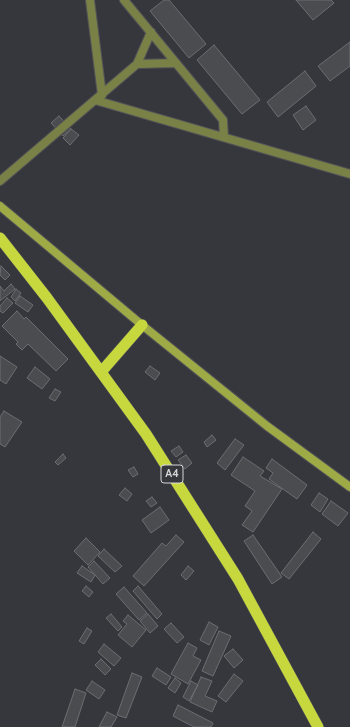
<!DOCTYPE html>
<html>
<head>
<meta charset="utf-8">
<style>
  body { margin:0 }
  canvas { display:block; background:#36373c }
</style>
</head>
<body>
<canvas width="350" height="727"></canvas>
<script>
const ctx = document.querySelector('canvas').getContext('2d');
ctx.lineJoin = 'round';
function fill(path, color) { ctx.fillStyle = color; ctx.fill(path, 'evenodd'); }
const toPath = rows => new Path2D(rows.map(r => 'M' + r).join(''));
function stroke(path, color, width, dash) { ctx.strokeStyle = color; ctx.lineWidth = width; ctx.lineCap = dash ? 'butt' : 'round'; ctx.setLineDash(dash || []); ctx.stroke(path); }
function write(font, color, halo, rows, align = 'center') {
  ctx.font = font + ' Cabin,sans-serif'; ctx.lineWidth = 3.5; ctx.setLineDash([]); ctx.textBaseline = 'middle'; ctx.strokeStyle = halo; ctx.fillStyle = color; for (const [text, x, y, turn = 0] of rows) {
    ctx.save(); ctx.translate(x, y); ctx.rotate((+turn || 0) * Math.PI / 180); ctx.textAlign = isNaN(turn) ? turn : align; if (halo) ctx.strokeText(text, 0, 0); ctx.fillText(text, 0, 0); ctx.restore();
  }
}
const building = toPath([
  [164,0,169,0,206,44,189,58,150,11,164,0],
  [296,0,331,0,334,3,313,20,296,0],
  [350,42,350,66,330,81,318,66,350,42],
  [214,45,260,100,242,114,197,60,214,45],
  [305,71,316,86,278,117,267,102,305,71],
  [306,106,316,120,303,130,293,115,306,106],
  [59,116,71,129,63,136,51,123,59,116],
  [71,129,79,135,70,145,63,138,71,129],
  [1,266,10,275,5,280,0,275,1,266],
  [11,284,15,289,0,301,0,286,4,291,11,284],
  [16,289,21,293,15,301,11,297,16,289],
  [20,296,33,305,28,312,15,303,20,296],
  [7,298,13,303,3,313,0,311,0,306,7,298],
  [17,311,24,319,26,317,68,359,56,371,28,344,22,350,16,344,18,342,2,326,17,311],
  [0,356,17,367,6,384,0,380,0,356],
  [150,366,160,373,155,380,145,372,150,366],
  [35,367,50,379,42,389,27,378,35,367],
  [55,389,61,392,55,401,49,398,55,389],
  [4,411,22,422,5,447,0,444,0,417,4,411],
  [212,435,216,440,207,447,204,442,212,435],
  [235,439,244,445,225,470,217,463,235,439],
  [179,446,183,452,176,457,171,451,179,446],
  [63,454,66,458,58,465,55,462,63,454],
  [186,455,192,463,185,469,178,460,186,455],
  [243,457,264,471,260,476,282,489,253,532,242,525,252,511,245,506,255,491,231,475,243,457],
  [272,459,307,485,297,499,269,479,273,473,266,468,272,459],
  [134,467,138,474,133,477,128,470,134,467],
  [125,488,132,494,127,501,119,495,125,488],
  [319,493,328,499,320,512,311,505,319,493],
  [152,497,157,503,151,507,146,501,152,497],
  [331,501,348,513,338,526,322,514,331,501],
  [160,507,169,520,151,533,142,520,160,507],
  [313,532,321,539,289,579,281,573,313,532],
  [176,535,184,542,144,586,133,576,162,543,166,546,176,535],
  [253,535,282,577,272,584,244,541,253,535],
  [86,538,100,552,88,565,74,551,86,538],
  [104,549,122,566,115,572,98,556,104,549],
  [94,561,110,578,103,584,88,567,94,561],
  [82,566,95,575,91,582,77,573,82,566],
  [188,566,194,571,186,580,181,575,188,566],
  [86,586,93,592,89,597,82,591,86,586],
  [138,586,162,614,157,619,133,591,138,586],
  [124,587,147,613,139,620,116,594,124,587],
  [111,614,122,627,118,631,106,618,111,614],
  [148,614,158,626,150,633,140,621,148,614],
  [128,615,146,630,132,647,118,635,127,624,123,621,128,615],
  [209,622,218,627,209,645,200,640,209,622],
  [171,623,184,637,177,643,164,629,171,623],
  [87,628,92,631,84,644,79,641,87,628],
  [219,631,231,636,213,676,202,671,219,631],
  [188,643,197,648,193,656,201,660,188,684,171,674,188,643],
  [104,644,121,658,114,666,98,652,104,644],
  [233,649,243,660,234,668,224,656,233,649],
  [101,659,111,669,105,675,95,665,101,659],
  [157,668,171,677,166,685,152,676,157,668],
  [132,673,142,677,126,718,117,715,132,673],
  [234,674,243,681,226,702,218,696,234,674],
  [201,677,212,681,205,696,217,701,212,712,190,702,201,677],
  [175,678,181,683,175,693,168,688,175,678],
  [92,681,105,690,99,699,86,690,92,681],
  [191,681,198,685,189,701,183,697,191,681],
  [75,689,86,693,75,727,62,727,75,689],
  [178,705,213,723,211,727,194,727,173,716,178,705],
  [107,712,117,717,111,727,99,727,107,712]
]);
fill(building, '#4a4c50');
stroke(building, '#6b6d72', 1);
const minor = toPath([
  [90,0,102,95],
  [124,0,223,120,224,137],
  [137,64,176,63],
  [95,100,350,174],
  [0,181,137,64,151,32]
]);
const secondary = toPath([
  [0,206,142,325,267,426,350,487]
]);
const trunk = toPath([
  [0,238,47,298,146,434,238,579,318,727],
  [102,371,142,325]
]);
stroke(minor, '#535358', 10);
stroke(secondary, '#535358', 10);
stroke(trunk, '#535358', 12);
stroke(minor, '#798146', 8);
stroke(secondary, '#9eaa46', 8);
stroke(trunk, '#c7d83e', 11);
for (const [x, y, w] of [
  [172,474,22]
]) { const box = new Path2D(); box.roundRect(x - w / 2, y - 9, w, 18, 3); ctx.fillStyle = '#36373c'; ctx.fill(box); stroke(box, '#d5d5d8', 1); }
write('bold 11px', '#d5d5d8', null, [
  ["A4",172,474]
]);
</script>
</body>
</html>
